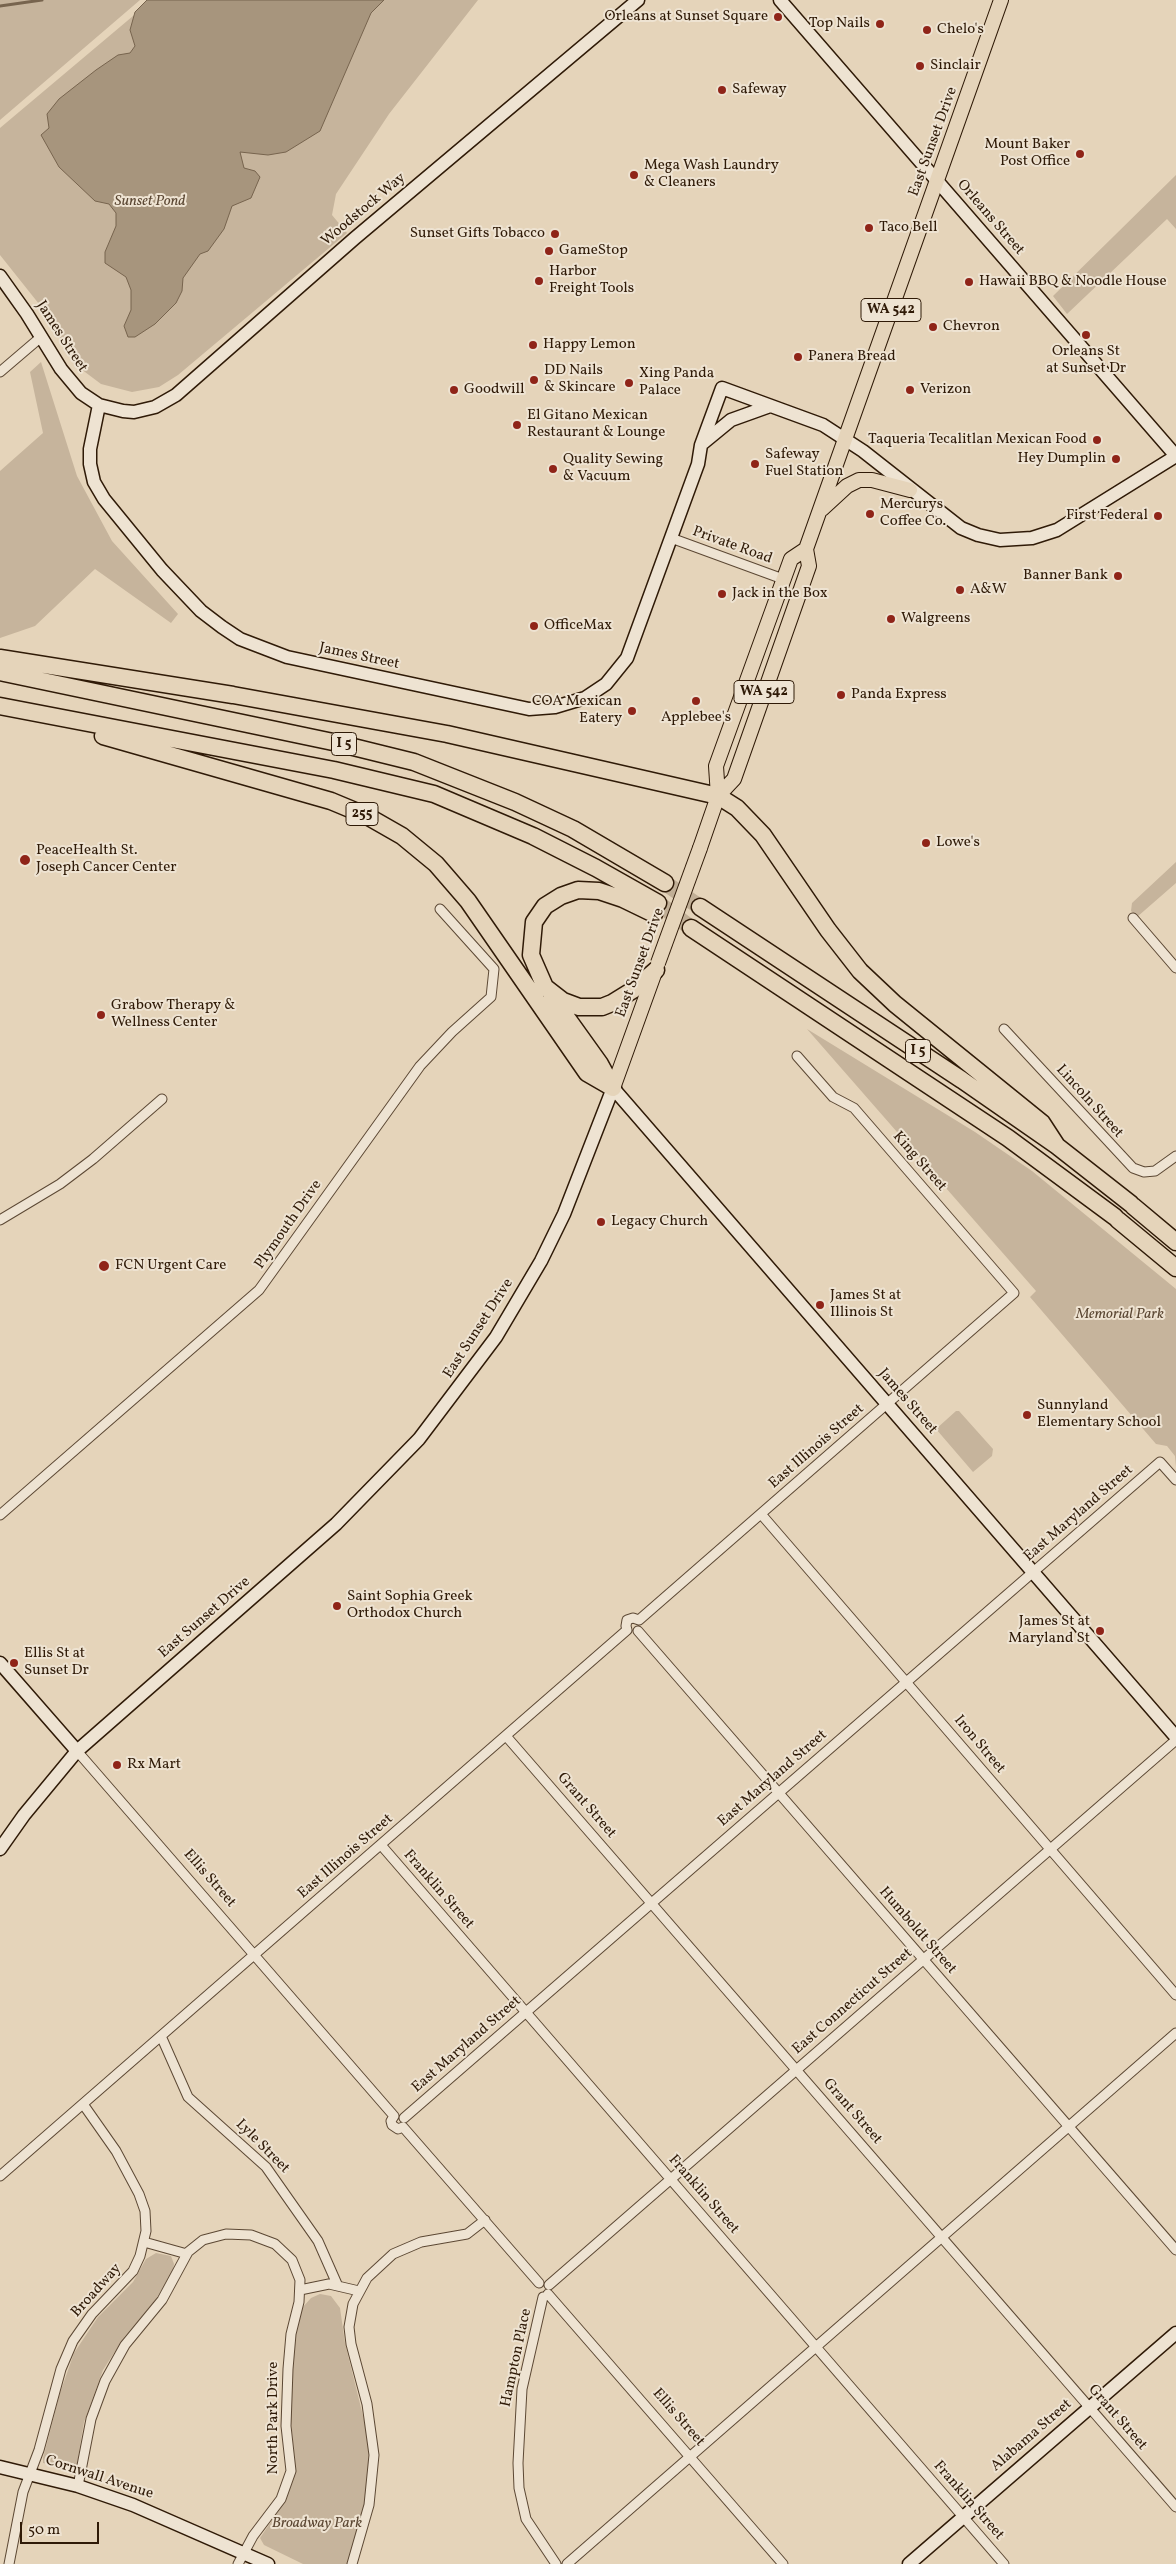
<!DOCTYPE html>
<html>
<head>
<meta charset="utf-8">
<style>
  body { margin:0 }
  #map { position:relative; width:1176px; height:2564px; overflow:hidden; background:#e5d4ba; font-family:Vollkorn,serif }
  canvas { display:block }
  .scale { position:absolute; left:20px; top:2522px; width:79px; height:22px; box-sizing:border-box; border:2px solid #2f1a07; border-top:0; padding-left:6px; font-size:15px; line-height:18px; white-space:nowrap; color:#2f1a07; -webkit-text-stroke:4px #eee3d2; paint-order:stroke }
</style>
</head>
<body>
<div id="map">
<canvas width="1176" height="2564"></canvas>
<div class="scale">50 m</div>
</div>
<script>
const ctx = document.querySelector('canvas').getContext('2d');
ctx.lineJoin = 'round';
function fill(path, color) { ctx.fillStyle = color; ctx.fill(path, 'evenodd'); }
const toPath = rows => new Path2D(rows.map(r => 'M' + r).join(''));
function stroke(path, color, width, dash) { ctx.strokeStyle = color; ctx.lineWidth = width; ctx.lineCap = dash ? 'butt' : 'round'; ctx.setLineDash(dash || []); ctx.stroke(path); }
function write(font, color, halo, rows, align = 'center') {
  ctx.font = font + ' Vollkorn,serif'; ctx.lineWidth = 4; ctx.setLineDash([]); ctx.textBaseline = 'middle'; ctx.strokeStyle = halo; ctx.fillStyle = color; for (const [text, x, y, turn = 0] of rows) {
    ctx.save(); ctx.translate(x, y); ctx.rotate((+turn || 0) * Math.PI / 180); ctx.textAlign = isNaN(turn) ? turn : align; if (halo) ctx.strokeText(text, 0, 0); ctx.fillText(text, 0, 0); ctx.restore();
  }
}
fill(toPath([
  [0,0,140,0,0,120],
  [152,0,478,0,389,114,336,194,332,215,347,233,178,375,159,387,132,392,101,384,77,366,39,304,0,255,0,128],
  [1176,175,1176,229,1167,219,1067,314,1053,296],
  [41,362,77,476,112,541,178,614,171,623,95,569,35,626,0,638,0,471,43,433,30,372],
  [1176,862,1176,883,1137,917,1131,911,1132,903],
  [807,1029,975,1132,1032,1171,1176,1289,1176,1467,1175,1456,1167,1446,1156,1444,1030,1297,1036,1291],
  [956,1411,959,1411,993,1449,992,1456,973,1472,936,1429],
  [156,2253,171,2256,174,2264,173,2271,154,2302,125,2336,103,2370,84,2422,77,2464,71,2469,43,2463,43,2458,60,2393,74,2353,98,2317,133,2282,146,2259],
  [320,2294,331,2296,340,2308,345,2343,366,2428,369,2455,370,2472,366,2498,348,2564,303,2564,264,2545,260,2538,285,2501,294,2477,295,2461,290,2412,293,2345,302,2308,311,2298]
]), '#c6b49c');
const water = toPath([
  [147,0,384,0,371,13,320,131,286,152,268,155,240,152,244,168,255,171,260,177,251,198,232,206,224,229,208,251,200,254,183,278,182,291,176,303,155,324,135,337,128,337,124,326,131,310,131,290,126,277,105,263,105,252,116,226,116,213,109,204,95,201,59,167,41,135,49,128,47,114,59,99,96,70,118,55,130,53,135,46,130,30,135,12,147,0]
]);
fill(water, '#a7957d');
stroke(water, '#77644e', 1);
stroke(toPath([
  [0,6,42,0]
]), '#77644e', 3);
stroke(toPath([
  [665,883,700,907],
  [658,903,691,928]
]), '#c1af96', 16, [16, 8]);
const street = toPath([
  [0,372,41,337],
  [671,538,783,579],
  [1133,918,1176,968],
  [1004,1029,1133,1168,1144,1172,1155,1171,1176,1156],
  [0,1220,60,1184,93,1159,162,1099],
  [761,1514,1176,1995],
  [0,1515,259,1290,420,1066,452,1032,491,997,494,969,440,909],
  [639,1620,1014,1293,854,1108,833,1097,797,1056],
  [627,1630,626,1626,627,1620,633,1618,639,1620],
  [638,1631,1176,2250],
  [506,1736,1176,2507],
  [77,1751,394,2116],
  [381,1845,1004,2564],
  [161,2036,188,2097,266,2167,318,2241,337,2284],
  [394,2116,391,2121,392,2125,398,2129,403,2127],
  [404,2118,1160,1462,1176,1480],
  [403,2127,539,2283],
  [0,2176,627,1630],
  [144,2242,187,2254],
  [549,2285,1176,1740],
  [300,2290,329,2284,359,2291],
  [548,2294,783,2564],
  [543,2297,522,2389,518,2463,519,2488,526,2519,556,2564],
  [78,2486,91,2419,105,2381,125,2345,162,2300,188,2252,203,2240,226,2234,251,2235,275,2244,292,2260,300,2280,299,2302,291,2334,288,2369,286,2426,291,2471,281,2499,253,2536,238,2564],
  [9,2564,23,2492,39,2450,61,2369,73,2341,92,2314,133,2271,140,2256,146,2231,145,2211,139,2194,116,2151,83,2104],
  [352,2564,369,2505,374,2455,367,2404,351,2344,349,2327,353,2304,367,2278,393,2254,421,2242,467,2234,485,2220],
  [567,2564,1176,2033]
]);
const secondary = toPath([
  [780,0,1176,456],
  [0,276,27,314,61,369,81,393,99,405,123,411,134,412,155,407,176,395,355,238,638,0],
  [99,405,90,449,90,464,94,482,104,499,162,570,201,611,222,627,240,639,287,657,529,709,555,707,585,698,606,684,627,658,698,464,701,445,722,388,823,425,863,451,961,528,978,535,1000,540,1032,538,1057,530,1176,456],
  [703,443,731,420,770,406],
  [0,1663,77,1751],
  [0,1849,24,1815,77,1751,336,1524,419,1439,496,1337,541,1261,564,1214,613,1088,1176,1737],
  [0,2467,78,2486,133,2505,268,2564],
  [909,2564,1176,2333]
]);
const primary = toPath([
  [822,509,847,486,859,480,872,480,910,490],
  [718,796,716,766,791,559,806,549],
  [700,848,718,796,734,779,809,566,806,549,1001,0],
  [613,1088,656,969]
]);
const highway = toPath([
  [0,658,233,695,447,734,718,796,737,808,763,835,828,930,860,971,895,1004,1042,1123,1057,1146],
  [0,672,333,742,414,762,515,802,573,829,665,883],
  [0,706,334,770,434,794,533,836,596,868,658,903],
  [103,736,331,801,367,816,402,836,436,864,468,901,587,1073,613,1088],
  [700,907,962,1080,1057,1146,1131,1204],
  [654,914,623,899,599,891,578,890,561,896,545,906,534,922,531,955,545,987,563,1001,579,1007,602,1007,612,1003,633,990,656,970],
  [691,928,1008,1138,1115,1217],
  [552,997,600,1064,612,1086],
  [1133,1206,1176,1242],
  [1118,1220,1176,1268]
]);
stroke(street, '#5c4834', 11);
stroke(secondary, '#2f1a07', 15);
stroke(primary, '#2f1a07', 16);
stroke(highway, '#2f1a07', 19);
stroke(street, '#eee3d2', 9);
stroke(secondary, '#eee3d2', 12);
stroke(primary, '#e5d4ba', 14);
stroke(highway, '#e5d4ba', 16);
const primaryBridge = toPath([
  [658,963,700,848]
]);
stroke(primaryBridge, '#2f1a07', 16, []);
stroke(primaryBridge, '#e5d4ba', 14);
for (const [x, y, r, color] of [
  [778,17,5,"#8f2418"],
  [880,24,5,"#8f2418"],
  [927,30,5,"#8f2418"],
  [920,66,5,"#8f2418"],
  [722,90,5,"#8f2418"],
  [1080,154,5,"#8f2418"],
  [634,175,5,"#8f2418"],
  [869,228,5,"#8f2418"],
  [555,234,5,"#8f2418"],
  [549,251,5,"#8f2418"],
  [539,281,5,"#8f2418"],
  [969,282,5,"#8f2418"],
  [933,327,5,"#8f2418"],
  [1086,335,5,"#8f2418"],
  [533,345,5,"#8f2418"],
  [798,357,5,"#8f2418"],
  [534,380,5,"#8f2418"],
  [629,383,5,"#8f2418"],
  [454,390,5,"#8f2418"],
  [910,390,5,"#8f2418"],
  [517,425,5,"#8f2418"],
  [1097,440,5,"#8f2418"],
  [1116,459,5,"#8f2418"],
  [755,464,5,"#8f2418"],
  [553,469,5,"#8f2418"],
  [870,514,5,"#8f2418"],
  [1158,516,5,"#8f2418"],
  [1118,576,5,"#8f2418"],
  [960,590,5,"#8f2418"],
  [722,594,5,"#8f2418"],
  [891,619,5,"#8f2418"],
  [534,626,5,"#8f2418"],
  [841,695,5,"#8f2418"],
  [696,701,5,"#8f2418"],
  [632,711,5,"#8f2418"],
  [926,843,5,"#8f2418"],
  [25,860,6,"#8f2418"],
  [101,1015,5,"#8f2418"],
  [601,1222,5,"#8f2418"],
  [104,1266,6,"#8f2418"],
  [820,1305,5,"#8f2418"],
  [1027,1415,5,"#8f2418"],
  [337,1606,5,"#8f2418"],
  [1100,1631,5,"#8f2418"],
  [14,1663,5,"#8f2418"],
  [117,1765,5,"#8f2418"]
]) { const dot = new Path2D(); dot.arc(x, y, r, 0, 2 * Math.PI); ctx.fillStyle = color; ctx.fill(dot); stroke(dot, '#eee3d2', 2); }
for (const [x, y, w] of [
  [891,310,60],
  [764,692,60],
  [344,744,25],
  [362,814,32],
  [918,1051,25]
]) { const box = new Path2D(); box.roundRect(x - w / 2, y - 11.5, w, 23, 4); ctx.fillStyle = '#eee3d2'; ctx.fill(box); stroke(box, '#2f1a07', 1); }
write('bold 14px', '#2f1a07', null, [
  ["WA 542",891,310],
  ["WA 542",764,692],
  ["I 5",344,744],
  ["255",362,814],
  ["I 5",918,1051]
]);
write('15px', '#2f1a07', '#eee3d2', [
  ["Orleans at Sunset Square",768,17,"right"],
  ["Top Nails",870,24,"right"],
  ["Chelo's",937,30],
  ["Sinclair",930,66],
  ["Safeway",732,90],
  ["Mount Baker",1070,145,"right"],
  ["Post Office",1070,162,"right"],
  ["Mega Wash Laundry",644,166],
  ["& Cleaners",644,183],
  ["Taco Bell",879,228],
  ["Sunset Gifts Tobacco",545,234,"right"],
  ["GameStop",559,251],
  ["Harbor",549,272],
  ["Freight Tools",549,289],
  ["Hawaii BBQ & Noodle House",979,282],
  ["Chevron",943,327],
  ["Happy Lemon",543,345],
  ["Orleans St",1086,352,"center"],
  ["at Sunset Dr",1086,369,"center"],
  ["Panera Bread",808,357],
  ["DD Nails",544,371],
  ["& Skincare",544,388],
  ["Xing Panda",639,374],
  ["Palace",639,391],
  ["Goodwill",464,390],
  ["Verizon",920,390],
  ["El Gitano Mexican",527,416],
  ["Restaurant & Lounge",527,433],
  ["Taqueria Tecalitlan Mexican Food",1087,440,"right"],
  ["Safeway",765,455],
  ["Fuel Station",765,472],
  ["Hey Dumplin",1106,459,"right"],
  ["Quality Sewing",563,460],
  ["& Vacuum",563,477],
  ["Mercurys",880,505],
  ["Coffee Co.",880,522],
  ["First Federal",1148,516,"right"],
  ["Banner Bank",1108,576,"right"],
  ["A&W",970,590],
  ["Jack in the Box",732,594],
  ["Walgreens",901,619],
  ["OfficeMax",544,626],
  ["Panda Express",851,695],
  ["COA Mexican",622,702,"right"],
  ["Eatery",622,719,"right"],
  ["Applebee's",696,718,"center"],
  ["Lowe's",936,843],
  ["PeaceHealth St.",36,851],
  ["Joseph Cancer Center",36,868],
  ["Grabow Therapy &",111,1006],
  ["Wellness Center",111,1023],
  ["Legacy Church",611,1222],
  ["FCN Urgent Care",115,1266],
  ["James St at",830,1296],
  ["Illinois St",830,1313],
  ["Sunnyland",1037,1406],
  ["Elementary School",1037,1423],
  ["Saint Sophia Greek",347,1597],
  ["Orthodox Church",347,1614],
  ["James St at",1090,1622,"right"],
  ["Maryland St",1090,1639,"right"],
  ["Ellis St at",24,1654],
  ["Sunset Dr",24,1671],
  ["Rx Mart",127,1765]
], 'left');
write('15px', '#2f1a07', '#eee3d2', [
  ["East Sunset Drive",934,142,-70],
  ["Woodstock Way",364,210,-40],
  ["Orleans Street",990,218,49],
  ["James Street",61,337,57],
  ["Private Road",732,546,20],
  ["James Street",359,657,12],
  ["East Sunset Drive",641,963,-70],
  ["Lincoln Street",1089,1102,48],
  ["King Street",919,1162,49],
  ["Plymouth Drive",289,1225,-55],
  ["East Sunset Drive",479,1329,-57],
  ["James Street",907,1402,49],
  ["East Illinois Street",817,1447,-41],
  ["East Maryland Street",1079,1514,-41],
  ["East Sunset Drive",205,1618,-41],
  ["Iron Street",979,1745,50],
  ["East Maryland Street",773,1779,-41],
  ["Grant Street",586,1806,49],
  ["East Illinois Street",346,1857,-41],
  ["Ellis Street",209,1879,49],
  ["Franklin Street",438,1890,49],
  ["Humboldt Street",917,1931,49],
  ["East Connecticut Street",853,2002,-41],
  ["East Maryland Street",467,2045,-41],
  ["Grant Street",852,2112,49],
  ["Lyle Street",262,2147,45],
  ["Franklin Street",703,2195,49],
  ["Broadway",97,2291,-48],
  ["Hampton Place",517,2358,-78],
  ["North Park Drive",274,2418,-90],
  ["Ellis Street",678,2418,49],
  ["Grant Street",1117,2418,49],
  ["Alabama Street",1032,2436,-41],
  ["Cornwall Avenue",99,2478,18],
  ["Franklin Street",968,2501,49]
]);
write('italic 15px', '#5c4834', '#eee3d2', [
  ["Sunset Pond",150,202],
  ["Memorial Park",1120,1315],
  ["Broadway Park",317,2524]
]);
</script>
</body>
</html>
